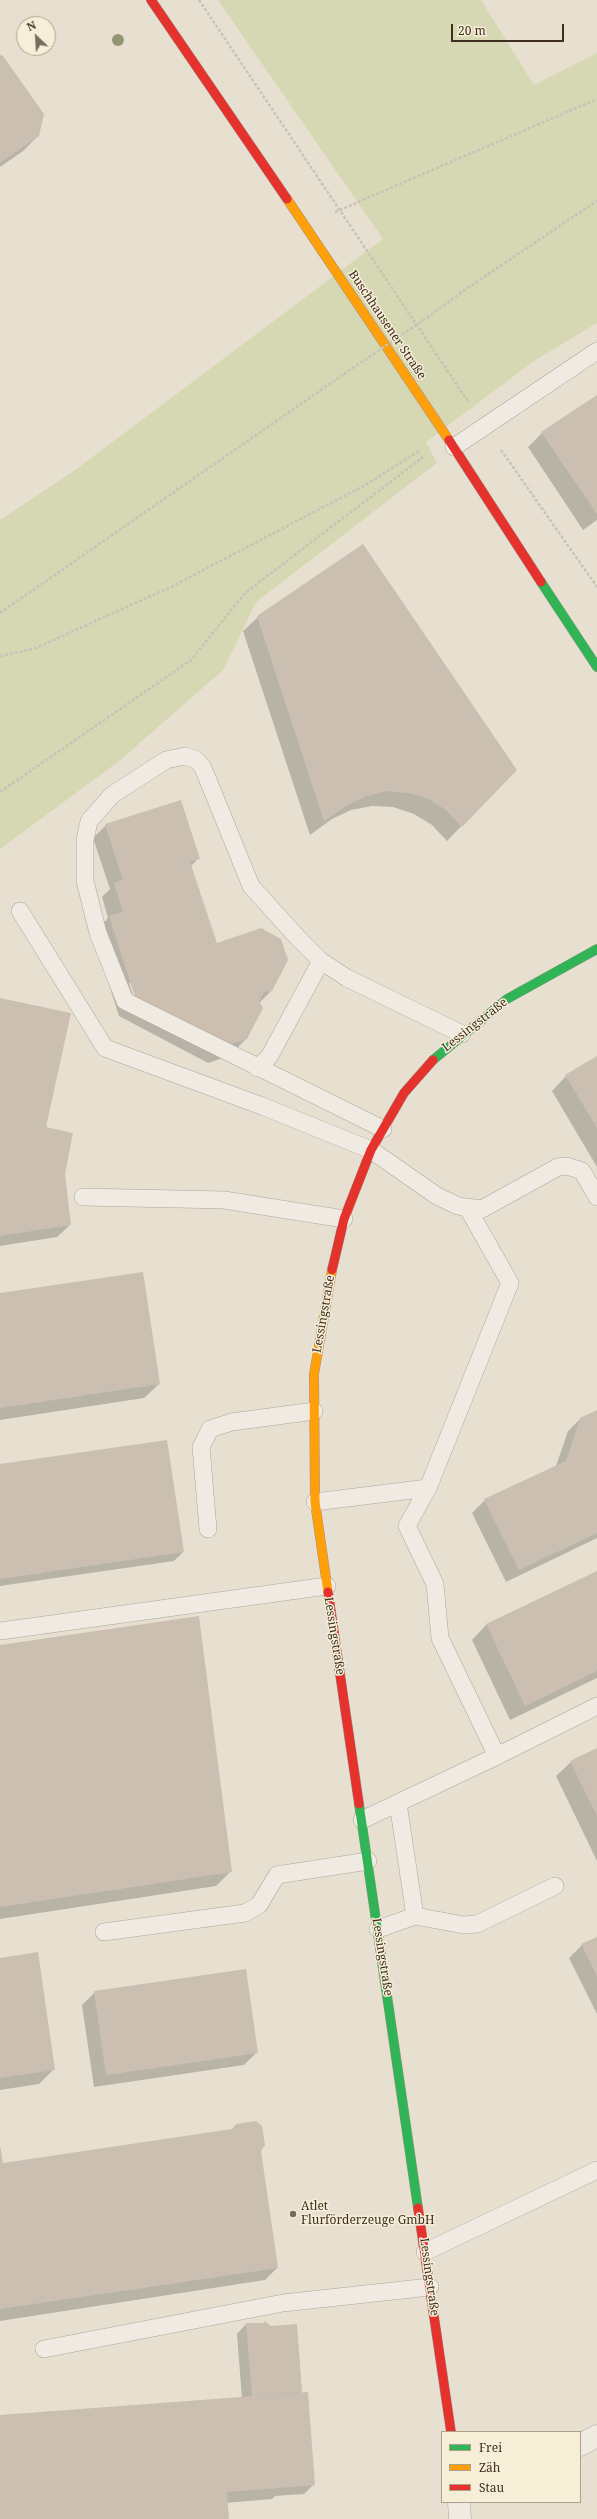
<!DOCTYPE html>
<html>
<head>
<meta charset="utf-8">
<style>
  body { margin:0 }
  #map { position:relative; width:597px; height:2519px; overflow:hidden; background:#e7e0d1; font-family:"Noto Serif",serif }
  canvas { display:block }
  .legend { position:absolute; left:441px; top:2431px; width:140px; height:72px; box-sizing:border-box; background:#f7eed8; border:1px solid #ada18e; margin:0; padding:5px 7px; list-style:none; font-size:12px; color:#3d2e20 }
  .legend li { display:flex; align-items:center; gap:8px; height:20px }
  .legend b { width:20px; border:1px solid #ada18e }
  .north { position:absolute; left:16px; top:16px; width:40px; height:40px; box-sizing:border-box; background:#f7eed8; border:1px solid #ada18e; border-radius:50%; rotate:335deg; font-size:11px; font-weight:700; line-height:16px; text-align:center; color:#3d2e20 }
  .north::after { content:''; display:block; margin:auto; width:14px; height:18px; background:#786c5e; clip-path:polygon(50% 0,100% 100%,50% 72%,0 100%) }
  .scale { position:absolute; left:451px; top:24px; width:113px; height:18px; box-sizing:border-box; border:2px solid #3d2e20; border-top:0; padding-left:5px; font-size:12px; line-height:14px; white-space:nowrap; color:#3d2e20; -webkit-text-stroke:3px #f7eed8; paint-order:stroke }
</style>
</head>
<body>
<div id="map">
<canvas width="597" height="2519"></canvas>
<ul class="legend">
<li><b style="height:5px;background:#30b455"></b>Frei</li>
<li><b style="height:5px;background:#ff9f0a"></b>Zäh</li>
<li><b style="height:5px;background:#e5322d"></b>Stau</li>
</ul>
<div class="north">N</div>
<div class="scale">20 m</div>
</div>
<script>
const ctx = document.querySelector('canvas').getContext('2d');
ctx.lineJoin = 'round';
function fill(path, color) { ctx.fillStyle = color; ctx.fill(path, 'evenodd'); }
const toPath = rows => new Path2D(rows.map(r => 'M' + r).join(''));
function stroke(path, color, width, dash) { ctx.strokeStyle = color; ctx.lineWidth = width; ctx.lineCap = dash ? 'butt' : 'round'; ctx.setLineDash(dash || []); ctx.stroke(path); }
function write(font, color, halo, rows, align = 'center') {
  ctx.font = font + ' "Noto Serif",serif'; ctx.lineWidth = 3; ctx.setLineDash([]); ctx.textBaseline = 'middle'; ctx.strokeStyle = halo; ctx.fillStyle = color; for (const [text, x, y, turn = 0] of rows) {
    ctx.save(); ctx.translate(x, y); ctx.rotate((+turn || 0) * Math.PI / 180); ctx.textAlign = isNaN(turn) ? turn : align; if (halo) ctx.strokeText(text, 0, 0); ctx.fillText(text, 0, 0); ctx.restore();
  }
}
fill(toPath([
  [218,0,481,0,534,85,597,53,597,323,534,361,426,442,437,463,256,602,223,670,118,762,0,849,0,520,75,470,383,239]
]), '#d6d7b3');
fill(toPath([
  [0,56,38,136,23,151,0,167],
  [597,396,597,520,583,530,528,447,542,433],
  [258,617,516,770,447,841,432,825,414,814,393,807,372,806,351,810,332,819,310,835,243,631],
  [106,825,199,858,191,866,216,944,271,991,259,1003,246,1039,229,1056,208,1063,119,1016,111,991,118,984,97,930,108,918,102,897,110,889,93,838],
  [129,983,131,983,138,1004,136,1004],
  [0,999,64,1174,70,1225,57,1237,0,1246],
  [597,1058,597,1167,552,1091,566,1076],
  [0,1294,159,1384,144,1398,0,1420],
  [597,1411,597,1538,506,1582,472,1513,485,1500,556,1466,568,1431,581,1418],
  [0,1465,183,1552,174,1561,0,1586],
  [597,1572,597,1678,510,1720,472,1640,486,1625],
  [0,1647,231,1871,216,1886,0,1919],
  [597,1749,597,1861,556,1776,571,1762],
  [597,1938,597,2014,569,1958,582,1945],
  [0,1959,54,2069,39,2084,0,2090],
  [95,1992,257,2052,244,2065,94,2087,82,2005],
  [231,2130,260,2151,277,2268,265,2280,0,2321,0,2147,3,2164],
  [246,2324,271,2327,296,2326,302,2394,314,2484,304,2494,275,2496,272,2499,226,2503,228,2519,0,2519,0,2416,242,2399,237,2334]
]), '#0003');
fill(toPath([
  [0,55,3,56,44,114,39,136,0,163],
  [597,395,597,514,541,432],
  [363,544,517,770,462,827,446,810,429,799,409,793,387,791,367,796,348,805,324,821,257,616],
  [181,800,200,859,190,862,217,943,261,928,281,939,288,960,272,991,264,992,259,1001,263,1008,247,1039,227,1045,135,997,109,916,123,912,114,883,123,880,105,824],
  [0,998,71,1013,46,1127,73,1133,65,1174,71,1225,0,1236],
  [597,1056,597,1128,565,1075],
  [143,1272,160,1384,0,1408,0,1293],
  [597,1410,597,1533,519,1570,484,1499,566,1461,580,1418],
  [167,1440,184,1552,0,1579,0,1464],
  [597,1571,597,1671,525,1706,486,1624],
  [199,1616,232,1872,0,1907,0,1645],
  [597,1748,597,1816,570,1761],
  [597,1937,597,1976,581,1944],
  [38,1952,55,2070,0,2078,0,1958],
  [246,1969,258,2053,106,2075,94,1991],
  [256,2121,262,2126,265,2145,261,2151,278,2268,0,2309,0,2146,3,2163,232,2129,236,2124],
  [265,2321,271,2326,297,2324,302,2392,252,2396,246,2323,263,2323],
  [308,2392,315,2485,227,2492,229,2519,0,2519,0,2415]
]), '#cbbfb2');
const lane = toPath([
  [454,447,597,351],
  [20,911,105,1048,262,1106,371,1150,437,1196,458,1206,482,1209,558,1167,567,1166,582,1171,597,1197],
  [257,1068,269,1057,321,961],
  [383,1129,125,1001,98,933,85,881,85,840,89,821,112,795,166,760,185,756,195,759,202,766,208,780,251,886,298,938,321,961,347,978,462,1034],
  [83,1197,224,1200,344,1219],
  [467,1207,510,1283,428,1488,407,1526,435,1584,440,1638,497,1756,597,1706],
  [315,1502,428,1488],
  [208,1529,201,1447,210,1429,232,1422,314,1411],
  [0,1631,327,1586],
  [398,1803,415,1916,464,1925,477,1924,555,1886],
  [362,1820,497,1756],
  [378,1929,415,1916],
  [104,1932,245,1913,259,1905,277,1875,368,1861],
  [425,2252,597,2170],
  [44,2349,283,2303,430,2287]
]);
const street = toPath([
  [580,2445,597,2436],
  [459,2502,460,2519]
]);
const fast = toPath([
  [541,582,597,667],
  [433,1060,507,999,597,949],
  [359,1804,418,2208]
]);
const slow = toPath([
  [287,199,449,440],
  [328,1592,315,1502,314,1374,332,1270]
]);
const jam = toPath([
  [151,0,287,199],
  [449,440,541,582],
  [332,1270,344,1219,371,1150,404,1093,433,1060],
  [328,1592,359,1804],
  [418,2208,451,2432]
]);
stroke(lane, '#ada599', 18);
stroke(street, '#ada599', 23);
stroke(fast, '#9c958a', 10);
stroke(slow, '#9c958a', 10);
stroke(jam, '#9c958a', 10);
stroke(toPath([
  [199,0,469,403],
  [335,212,597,99],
  [431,315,466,289,597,201],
  [501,450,597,587],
  [0,613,344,374],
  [0,656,36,648,173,586,367,484,419,451],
  [0,792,191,660,245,593,423,457]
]), '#c8c2b9', 2.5, [3, 2]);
stroke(lane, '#efebe3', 17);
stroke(street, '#efebe3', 22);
stroke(fast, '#30b455', 9);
stroke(slow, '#ff9f0a', 9);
stroke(jam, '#e5322d', 9);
stroke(toPath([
  [344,374,431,315]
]), '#c8c2b9', 2.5, [3, 2]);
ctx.fillStyle = '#929673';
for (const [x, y] of [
  [118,40]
]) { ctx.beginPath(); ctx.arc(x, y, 6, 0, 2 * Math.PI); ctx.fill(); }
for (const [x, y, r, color] of [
  [293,2214,4,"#786c5e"]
]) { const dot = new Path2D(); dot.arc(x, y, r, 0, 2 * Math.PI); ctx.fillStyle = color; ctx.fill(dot); stroke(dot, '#f7eed8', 1.5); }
write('12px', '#3d2e20', '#f7eed8', [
  ["Buschhausener Straße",387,325,56],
  ["Lessingstraße",475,1025,-38],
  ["Lessingstraße",324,1314,-80],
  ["Lessingstraße",334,1636,81],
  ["Lessingstraße",382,1957,81],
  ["Lessingstraße",429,2277,82]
]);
write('12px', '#3d2e20', '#f7eed8', [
  ["Atlet",301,2207],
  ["Flurförderzeuge GmbH",301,2221]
], 'left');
</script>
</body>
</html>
